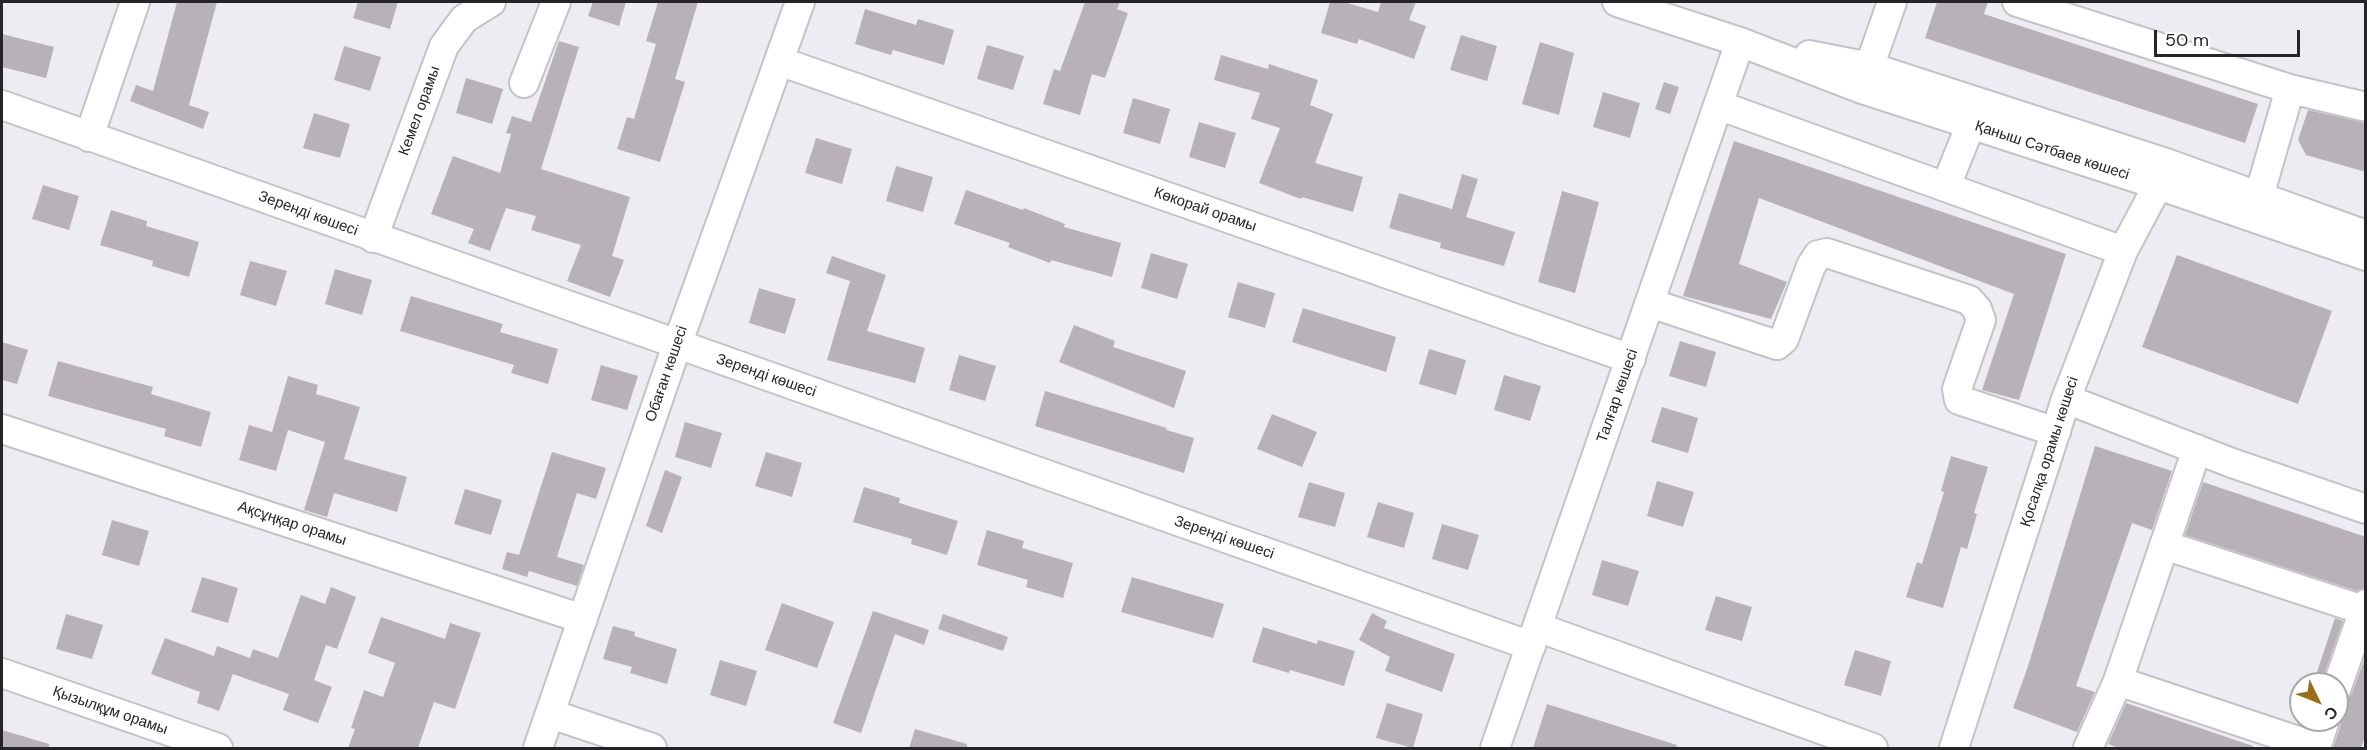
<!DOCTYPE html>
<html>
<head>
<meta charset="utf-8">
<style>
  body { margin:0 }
  #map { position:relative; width:2367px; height:750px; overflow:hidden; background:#edecf3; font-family:"DM Sans",sans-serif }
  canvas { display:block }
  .frame { position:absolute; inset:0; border:3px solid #252427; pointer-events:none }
  .north { position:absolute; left:2289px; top:672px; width:60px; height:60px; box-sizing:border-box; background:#fff; border:2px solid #a8a7a9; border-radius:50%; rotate:133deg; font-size:16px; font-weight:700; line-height:24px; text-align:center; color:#252427 }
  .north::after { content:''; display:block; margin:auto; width:21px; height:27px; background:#986e1b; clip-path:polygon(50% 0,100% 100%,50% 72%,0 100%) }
  .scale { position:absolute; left:2154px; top:30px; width:146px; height:27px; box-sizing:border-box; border:3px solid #252427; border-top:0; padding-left:8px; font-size:18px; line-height:21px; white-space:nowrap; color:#252427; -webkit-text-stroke:4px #fff; paint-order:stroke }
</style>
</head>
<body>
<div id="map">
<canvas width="2367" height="750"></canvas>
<div class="frame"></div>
<div class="north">С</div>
<div class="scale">50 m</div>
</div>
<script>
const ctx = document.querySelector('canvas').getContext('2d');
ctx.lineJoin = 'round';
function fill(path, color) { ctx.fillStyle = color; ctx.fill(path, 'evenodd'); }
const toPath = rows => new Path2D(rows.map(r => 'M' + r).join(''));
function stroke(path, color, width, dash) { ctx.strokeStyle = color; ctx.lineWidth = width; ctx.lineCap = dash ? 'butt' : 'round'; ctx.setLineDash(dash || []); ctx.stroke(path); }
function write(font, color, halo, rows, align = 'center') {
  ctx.font = font + ' "DM Sans",sans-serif'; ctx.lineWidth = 6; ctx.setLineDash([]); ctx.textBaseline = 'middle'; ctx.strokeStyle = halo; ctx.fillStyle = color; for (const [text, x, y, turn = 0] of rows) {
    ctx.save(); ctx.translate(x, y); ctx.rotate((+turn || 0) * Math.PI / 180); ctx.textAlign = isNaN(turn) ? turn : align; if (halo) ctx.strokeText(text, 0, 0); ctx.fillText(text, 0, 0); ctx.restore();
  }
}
fill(toPath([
  [177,2,217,2,189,105,209,112,203,129,130,101,136,85,153,91],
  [358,2,398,2,390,29,353,18],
  [593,2,626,2,619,26,588,16],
  [658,2,698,2,675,79,685,82,660,162,617,149,627,117,634,119,656,44,646,41],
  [1085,2,1120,2,1117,9,1128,13,1105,78,1092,74,1080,115,1043,104,1054,69,1060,71],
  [1330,2,1344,2,1378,12,1381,2,1416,2,1409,20,1426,26,1414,59,1359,39,1357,44,1321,33],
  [1937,2,1988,2,1984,14,2258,104,2245,143,1925,38],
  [865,9,916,25,918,19,954,30,944,65,893,50,891,55,855,44],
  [2,34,54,47,46,78,2,67],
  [1461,35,1497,46,1487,81,1450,70],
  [559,41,579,47,541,169,630,197,612,256,624,260,610,297,567,281,581,245,531,230,536,216,506,208,490,251,468,243,474,229,431,214,453,156,500,173,511,134,506,133,512,116,531,122],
  [1540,42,1574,53,1559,115,1522,104],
  [987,45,1024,56,1013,90,977,79],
  [344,46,381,57,370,91,334,80],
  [1221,55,1268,69,1269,64,1318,80,1310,105,1333,114,1315,163,1363,177,1353,212,1302,197,1301,199,1259,183,1280,128,1251,119,1260,93,1214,80],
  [466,78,503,89,492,124,456,113],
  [1664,82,1679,87,1670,114,1655,109],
  [1603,92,1640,103,1630,138,1593,127],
  [1133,98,1170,109,1160,144,1123,133],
  [2308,110,2366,123,2366,172,2306,155,2298,140],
  [314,113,350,124,340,158,303,148],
  [1199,122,1236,133,1225,168,1189,157],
  [816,138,852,149,842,184,805,173],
  [1734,141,2066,254,2019,400,1982,390,2014,294,1759,198,1739,264,1787,282,1771,319,1683,296],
  [896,166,933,177,923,212,886,201],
  [1462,174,1478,179,1466,217,1515,232,1504,266,1440,248,1441,243,1389,228,1399,193,1452,209],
  [43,185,79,196,69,230,32,219],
  [966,190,1023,210,1024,208,1065,224,1064,227,1121,243,1112,277,1051,260,1050,263,1008,247,1010,243,954,224],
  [1562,191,1599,202,1575,293,1538,282],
  [111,210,147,221,146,226,199,242,189,277,152,266,153,261,100,245],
  [1151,253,1188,264,1177,299,1141,288],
  [2177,255,2332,311,2298,404,2142,347],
  [832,256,886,275,867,331,925,348,915,383,827,360,850,281,826,273],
  [250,261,287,271,276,306,240,295],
  [335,269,372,280,362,315,325,304],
  [1238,282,1275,293,1265,328,1228,317],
  [759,288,796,299,785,334,749,323],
  [411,296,503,324,500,332,558,349,548,384,511,373,514,365,400,331],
  [1303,308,1396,337,1386,372,1292,342],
  [1074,325,1115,341,1113,347,1186,371,1174,408,1059,362],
  [1680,341,1716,352,1706,387,1669,376],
  [2,342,28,350,17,384,2,380],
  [1429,349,1466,360,1456,395,1419,384],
  [959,355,996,366,985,401,949,390],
  [58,361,153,387,151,394,211,412,201,447,164,436,166,429,48,396],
  [601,365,638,376,627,410,591,400],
  [1504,375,1541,386,1530,421,1494,410],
  [288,376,318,385,316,394,360,407,344,459,407,477,397,512,334,493,327,517,304,510,325,442,288,430,276,471,239,460,249,425,272,432],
  [1045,391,1167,428,1166,430,1194,438,1184,473,1035,426],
  [1662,407,1698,418,1688,453,1651,442],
  [1272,414,1317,432,1302,467,1257,449],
  [685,422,722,433,711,468,675,457],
  [2095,446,2172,471,2152,530,2132,523,2076,686,2095,692,2077,732,2013,708,2028,666],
  [552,452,606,468,596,499,577,493,557,557,584,565,577,586,529,571,527,577,502,569,507,552,519,555],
  [766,452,802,463,792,497,755,486],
  [1951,456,1988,467,1974,513,1977,514,1967,549,1961,547,1943,608,1906,597,1917,562,1922,564,1944,492,1941,491],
  [665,470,682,477,662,533,646,526],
  [1657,481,1694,492,1683,527,1647,516],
  [1309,482,1345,493,1335,527,1298,517],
  [2203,482,2366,537,2366,588,2357,591,2185,535],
  [864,487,900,498,899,503,958,521,947,555,911,544,912,539,853,522],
  [465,489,502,500,491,535,454,524],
  [1378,502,1414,513,1404,548,1367,537],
  [112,520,149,531,139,566,102,555],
  [1442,524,1479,535,1468,570,1432,559],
  [987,530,1024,541,1022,548,1073,563,1063,598,1026,587,1028,580,977,565],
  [1602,560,1639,571,1628,606,1592,595],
  [202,577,238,588,228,623,191,612],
  [1132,577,1224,604,1213,638,1121,612],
  [331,587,356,597,337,649,326,645,314,680,332,687,318,723,283,710,289,694,233,674,219,711,197,703,200,692,151,674,165,638,214,656,217,646,250,658,253,649,278,658,301,595,325,604],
  [1716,596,1752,607,1742,641,1705,630],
  [782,603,834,622,817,668,765,650],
  [873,611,929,630,924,645,895,634,861,733,833,723],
  [1372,613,1387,621,1384,628,1455,654,1442,692,1385,671,1390,657,1359,640],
  [66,614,103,625,92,659,56,649],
  [943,614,1008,637,1003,651,938,629],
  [381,617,445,639,450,623,481,633,455,709,434,702,418,748,348,748,355,729,351,728,364,690,383,697,395,663,368,653],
  [2335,618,2343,621,2321,684,2313,684],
  [613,626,635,632,634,636,677,649,667,684,630,673,632,667,603,659],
  [1263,627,1317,644,1318,640,1355,651,1344,686,1290,670,1289,673,1252,662],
  [1855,650,1891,661,1881,696,1844,685],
  [2366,655,2366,735,2361,748,2333,748,2341,724,2337,703,2347,700,2352,693],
  [720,660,757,671,746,706,710,695],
  [1387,703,1423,714,1413,748,1376,738],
  [2126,703,2253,746,2252,748,2119,748,2108,744],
  [1547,704,1677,745,1676,748,1533,748],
  [915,729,967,744,967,748,909,748],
  [2,730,49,744,49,748,2,748]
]), '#b8b2b8');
const minor = toPath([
  [1617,2,1740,42,1862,89,2158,185,2366,256],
  [2017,2,2290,89],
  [1809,55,1870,67,2166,163,2366,235],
  [779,61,1631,359],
  [524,83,556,2],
  [1863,85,1892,2],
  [2,105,1531,646],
  [1718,105,2123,251],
  [89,137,135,2],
  [1946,186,1971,124],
  [2259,196,2290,89,2366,107],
  [373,238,444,46,464,19,491,2],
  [1650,303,1777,345,1784,339,1811,266,1818,255,1827,253,1969,300,1977,309,1981,320,1957,389,1959,400,2056,432],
  [2066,399,2232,463,2366,509],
  [2,429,583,619],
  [2164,545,2363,610],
  [1537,627,1873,748],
  [2,673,218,748],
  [2118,681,2316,747],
  [2337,687,2366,604],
  [551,714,652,748],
  [538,748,677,345,800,2],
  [1495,748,1740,42],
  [1954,748,2066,399,2123,251,2158,185,2164,168],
  [2088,748,2118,681,2197,449],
  [2316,748,2325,720]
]);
stroke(minor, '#c4c3ca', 32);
stroke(minor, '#fff', 28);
write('15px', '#252427', '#fff', [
  ["Кемел орамы",420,111,-70],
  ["Қаныш Сәтбаев көшесі",2052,151,18],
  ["Көкорай орамы",1205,210,19],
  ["Зеренді көшесі",308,214,20],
  ["Обаған көшесі",667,374,-71],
  ["Зеренді көшесі",766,376,19],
  ["Талғар көшесі",1618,396,-71],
  ["Қосалқа орамы көшесі",2050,452,-72],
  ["Ақсұңқар орамы",292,524,18],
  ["Зеренді көшесі",1224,538,19],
  ["Қызылқұм орамы",110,711,19]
]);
</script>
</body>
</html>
